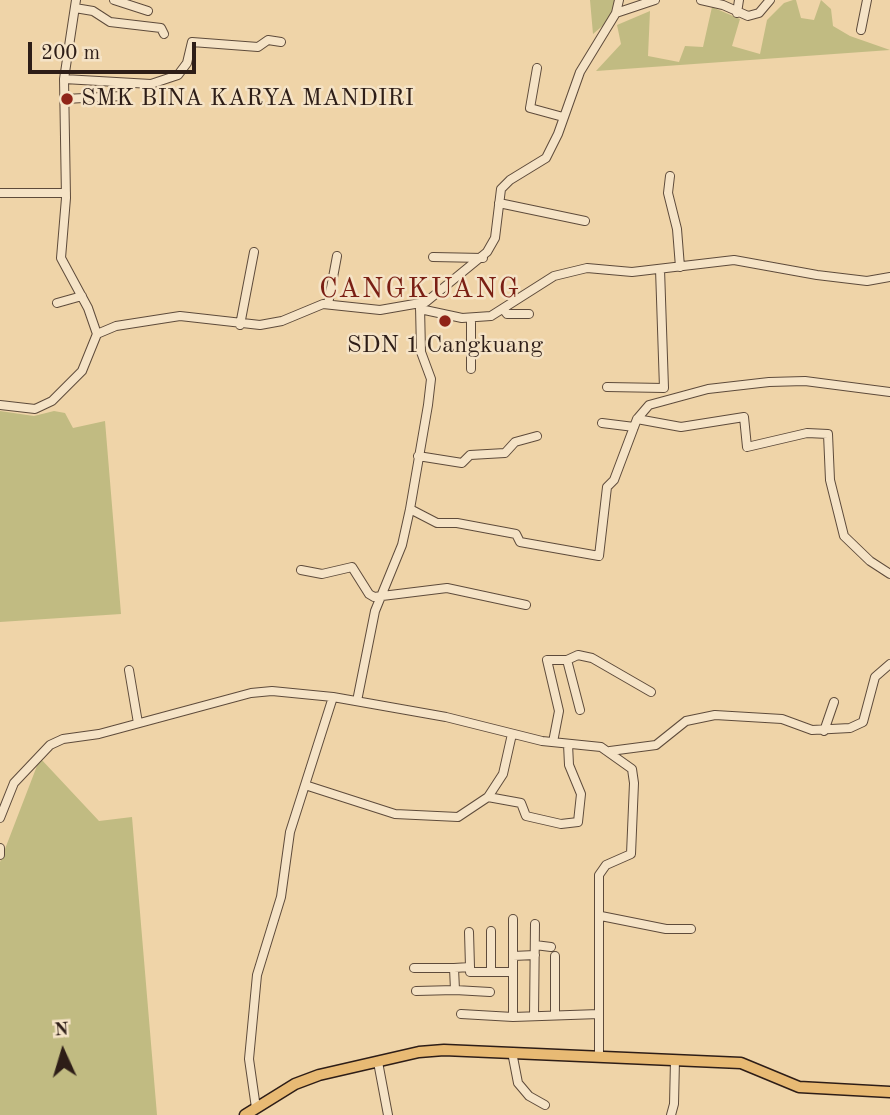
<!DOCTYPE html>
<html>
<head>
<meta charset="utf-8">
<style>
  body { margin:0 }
  #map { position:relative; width:890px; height:1115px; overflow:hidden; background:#efd4a8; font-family:"Old Standard TT",serif }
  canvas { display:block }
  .north { position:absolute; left:28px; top:1017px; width:70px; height:70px; -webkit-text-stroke:5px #f5e3c6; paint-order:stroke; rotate:356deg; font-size:19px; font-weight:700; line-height:28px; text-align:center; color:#2d1d17 }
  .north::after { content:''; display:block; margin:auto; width:24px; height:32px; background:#2d1d17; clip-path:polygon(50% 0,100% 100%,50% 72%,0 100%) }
  .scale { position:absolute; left:28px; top:42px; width:168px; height:32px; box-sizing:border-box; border:4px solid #2d1d17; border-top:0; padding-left:9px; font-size:21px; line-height:24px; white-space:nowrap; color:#2d1d17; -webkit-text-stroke:5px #f5e3c6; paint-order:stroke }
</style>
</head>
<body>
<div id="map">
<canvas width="890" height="1115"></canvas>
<div class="north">N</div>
<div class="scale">200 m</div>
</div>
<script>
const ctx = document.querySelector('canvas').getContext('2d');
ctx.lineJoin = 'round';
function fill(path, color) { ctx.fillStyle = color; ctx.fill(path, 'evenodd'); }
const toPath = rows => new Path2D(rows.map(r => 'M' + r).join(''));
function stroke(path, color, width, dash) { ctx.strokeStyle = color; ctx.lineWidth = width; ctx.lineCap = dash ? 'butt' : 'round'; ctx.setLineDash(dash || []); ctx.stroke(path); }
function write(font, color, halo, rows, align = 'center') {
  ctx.font = font + ' "Old Standard TT",serif'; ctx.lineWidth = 5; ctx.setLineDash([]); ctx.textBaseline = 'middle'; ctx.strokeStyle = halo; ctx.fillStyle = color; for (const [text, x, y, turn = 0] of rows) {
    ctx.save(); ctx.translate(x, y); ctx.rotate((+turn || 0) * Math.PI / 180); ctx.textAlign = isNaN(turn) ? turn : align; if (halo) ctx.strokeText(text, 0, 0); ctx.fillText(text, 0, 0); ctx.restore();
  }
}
fill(toPath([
  [590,0,617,0,607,22,593,34],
  [793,0,796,0,801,18,814,20,821,0,831,9,833,26,850,36,890,50,596,71,621,44,617,25,650,11,648,56,679,62,685,46,703,47,712,7,740,19,732,46,760,54,767,20,784,3],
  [0,411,34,416,54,411,65,413,73,428,105,421,121,614,0,622],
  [40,758,99,821,132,817,157,1115,0,1115,0,862]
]), '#c1bb82');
const minor = toPath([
  [76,0,64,79,66,198,61,258,88,308,97,334],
  [114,0,148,11],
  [701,0,723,5,748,16,759,13,770,0],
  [75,8,93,11,110,22,161,28,164,34],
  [616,13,619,0],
  [737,13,739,0],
  [861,30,867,0],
  [537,68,530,108,563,117],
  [64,79,151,84,178,75,187,63,192,42,258,47,268,40,281,42],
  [65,99,122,96],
  [670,176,668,193,677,229,680,267],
  [0,193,66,193],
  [499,203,585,221],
  [433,257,483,258],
  [57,303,82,296],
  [328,304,337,256],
  [420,309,462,318,491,316,554,276,587,268,632,272,734,260,817,275,867,281,890,277],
  [504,310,507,314,529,314],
  [240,325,254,252],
  [471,369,471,318],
  [607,387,664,388,660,269],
  [0,405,35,409,52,401,82,371,97,334,116,326,180,316,260,325,282,321,323,304,380,310,426,302,487,252,495,238,501,189,510,180,546,158,558,134,580,72,616,13,655,0],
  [637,419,681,427,744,417,747,447,807,433,828,434,830,480,844,536,870,561,890,574],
  [602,423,634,427],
  [418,456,462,463,470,455,505,453,515,442,537,436],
  [410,509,437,523,457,523,516,534,520,542,599,556,607,487,614,480,637,419,649,405,708,389,769,382,805,381,890,392],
  [301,570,322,574,352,567,369,594,374,597,447,588,526,605],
  [567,660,578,655,592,658,651,692],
  [129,670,138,723],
  [357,701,375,611,402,545,410,509,428,405,431,379,421,352,420,306],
  [824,731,834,702],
  [553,742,559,711,547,660,567,660,580,710],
  [610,751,656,745,686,721,715,715,782,719,812,730,850,728,863,722,875,677,890,664],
  [305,785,395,814,458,817,488,797,503,774,512,734],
  [488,797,521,803,526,816,561,824,578,822,581,794,569,765,568,744],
  [0,818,14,783,50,745,63,739,99,734,251,693,272,691,333,697,446,717,542,741,601,747,632,769,634,783,631,854,606,865,599,875,599,1056],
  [0,848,0,855],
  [601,916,666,929,691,929],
  [491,931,491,972],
  [469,932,470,967],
  [535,945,551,947],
  [513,956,535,955],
  [414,968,454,968,455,990,416,991],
  [454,968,470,967,470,972,513,972],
  [455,990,490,992],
  [461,1014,513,1017,599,1014],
  [555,1015,555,956],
  [534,1016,535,924],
  [513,1017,513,919],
  [512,1052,518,1083,529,1096,545,1105],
  [378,1062,388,1115],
  [256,1108,249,1059,257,975,281,897,290,832,333,697],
  [671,1115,674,1104,675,1060]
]);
const major = toPath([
  [245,1115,295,1084,319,1075,419,1052,444,1050,741,1063,799,1087,890,1092]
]);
stroke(minor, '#5e4b3b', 10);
stroke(major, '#2d1d17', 13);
stroke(minor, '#f5e3c6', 8);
stroke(major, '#e8ba74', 10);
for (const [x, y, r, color] of [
  [67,99,7,"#8f2418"],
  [445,321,7,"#8f2418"]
]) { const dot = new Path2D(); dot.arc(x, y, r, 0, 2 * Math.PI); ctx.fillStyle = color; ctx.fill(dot); stroke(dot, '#f5e3c6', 2.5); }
write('24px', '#2d1d17', '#f5e3c6', [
  ["SMK BINA KARYA MANDIRI",81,99],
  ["SDN 1 Cangkuang",445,346,"center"]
], 'left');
ctx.letterSpacing = '2px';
write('28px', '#7a1f14', '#f5e3c6', [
  ["CANGKUANG",420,290]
]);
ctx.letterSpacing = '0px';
</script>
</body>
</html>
